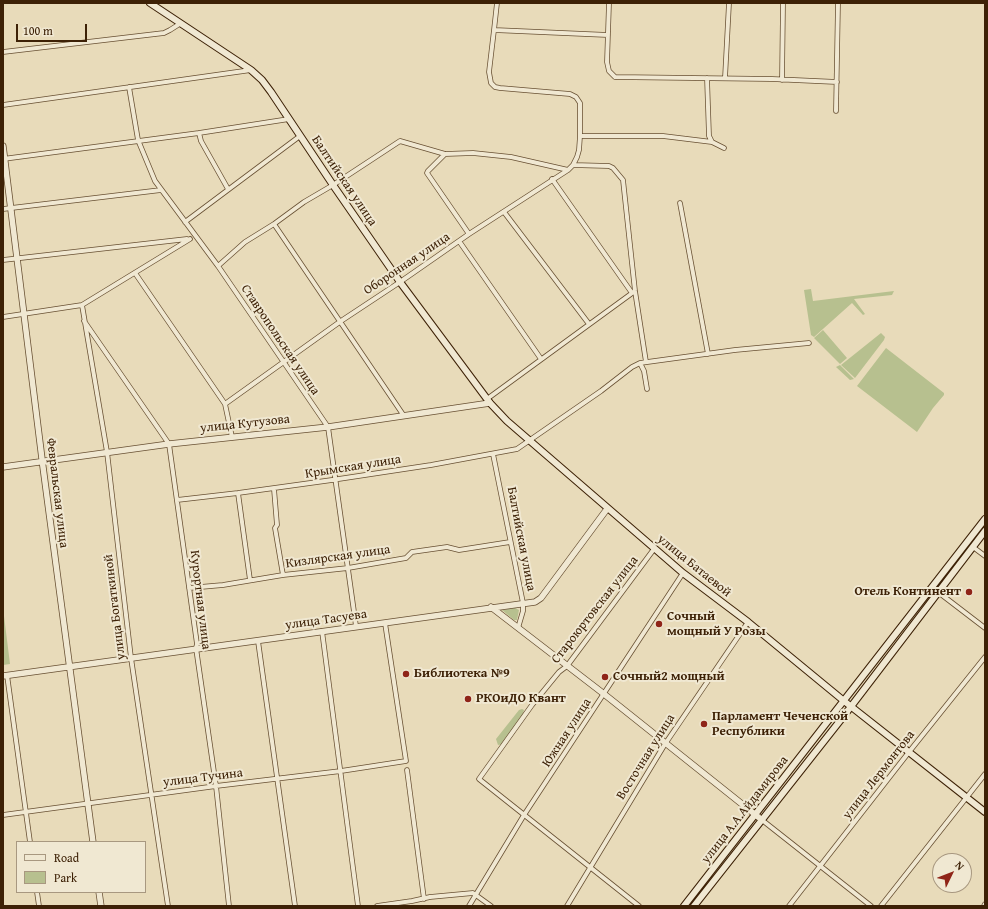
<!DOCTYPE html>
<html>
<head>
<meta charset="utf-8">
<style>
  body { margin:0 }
  #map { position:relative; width:988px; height:909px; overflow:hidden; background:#e8dbba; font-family:"Gentium Book Plus",serif }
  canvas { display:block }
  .frame { position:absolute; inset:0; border:4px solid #3d2106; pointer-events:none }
  .legend { position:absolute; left:16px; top:841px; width:130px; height:52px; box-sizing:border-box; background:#f0e8d2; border:1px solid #a89880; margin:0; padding:5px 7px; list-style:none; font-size:12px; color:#3d2106 }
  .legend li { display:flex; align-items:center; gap:8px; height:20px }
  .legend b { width:20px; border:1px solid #a89880 }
  .north { position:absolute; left:932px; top:853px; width:40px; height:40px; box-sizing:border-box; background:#f0e8d2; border:1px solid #a89880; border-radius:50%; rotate:47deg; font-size:11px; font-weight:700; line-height:16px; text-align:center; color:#3d2106 }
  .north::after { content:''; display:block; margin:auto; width:14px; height:18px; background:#8f2418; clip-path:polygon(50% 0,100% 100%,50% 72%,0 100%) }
  .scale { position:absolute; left:16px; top:24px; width:71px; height:18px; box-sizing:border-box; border:2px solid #3d2106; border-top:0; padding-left:5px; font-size:12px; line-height:14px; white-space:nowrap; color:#3d2106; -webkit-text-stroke:3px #f0e8d2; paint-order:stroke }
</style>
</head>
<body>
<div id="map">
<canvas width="988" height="909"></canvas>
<div class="frame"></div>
<ul class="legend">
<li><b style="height:5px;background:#f0e8d2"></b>Road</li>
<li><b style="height:11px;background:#b7c08f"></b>Park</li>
</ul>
<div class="north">N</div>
<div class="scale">100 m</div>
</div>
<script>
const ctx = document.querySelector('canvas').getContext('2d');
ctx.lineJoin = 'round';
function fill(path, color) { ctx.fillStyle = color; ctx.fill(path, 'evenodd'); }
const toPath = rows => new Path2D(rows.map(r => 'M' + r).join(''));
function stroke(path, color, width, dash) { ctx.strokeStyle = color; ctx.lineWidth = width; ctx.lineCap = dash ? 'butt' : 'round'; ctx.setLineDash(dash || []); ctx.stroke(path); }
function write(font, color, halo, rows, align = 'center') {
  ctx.font = font + ' "Gentium Book Plus",serif'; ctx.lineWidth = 4; ctx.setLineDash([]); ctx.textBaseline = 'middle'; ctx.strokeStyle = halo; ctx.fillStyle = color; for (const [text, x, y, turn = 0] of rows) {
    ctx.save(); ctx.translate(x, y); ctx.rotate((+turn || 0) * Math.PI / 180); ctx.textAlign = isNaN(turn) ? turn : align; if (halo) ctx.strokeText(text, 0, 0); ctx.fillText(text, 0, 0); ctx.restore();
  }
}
fill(toPath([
  [811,289,813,301,894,291,892,295,854,299,865,314,863,315,852,303,814,337,811,335,804,290],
  [823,330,847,358,840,364,814,338],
  [881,333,885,337,884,340,855,378,841,365],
  [886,348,944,393,944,395,933,408,917,432,857,386],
  [840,365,854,379,850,380,836,367],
  [3,608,10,664,3,665],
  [515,608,519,610,517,620,514,620,502,610],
  [522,709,524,710,523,714,504,740,503,744,498,745,496,739,519,710]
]), '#b7c08f');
const minor = toPath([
  [609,3,607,62,609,71,615,77,772,79,837,82],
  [494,30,497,3],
  [3,52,164,33,170,30,181,23],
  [707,78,709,136,712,142,724,148],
  [725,78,729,3],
  [782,80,783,3],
  [129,87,138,140,155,181,218,266,328,427,356,626],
  [3,105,251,70],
  [836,111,838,3],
  [199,133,201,141,228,189],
  [580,136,663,136,712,142],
  [445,154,428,171,427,173,469,234],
  [3,159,199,133,289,119],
  [573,165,609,166,613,168,623,180,635,291,646,362],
  [552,179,632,293],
  [680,203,708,354],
  [3,209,161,190],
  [504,212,589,324],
  [185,222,300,136],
  [274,224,404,416],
  [459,241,541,359],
  [3,260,187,239],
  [218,266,245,242,274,224,304,202,333,185,400,141,445,154,473,153,511,157,568,170],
  [135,273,225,404,232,437],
  [82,305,107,452,131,658,168,906],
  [3,317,82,305,190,239],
  [84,321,169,444,197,644,196,648,216,786,229,906],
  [640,363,644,371,647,389],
  [487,399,635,291],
  [225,404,341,321,400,282,469,234,568,170,573,165,577,157,579,150,580,136,580,103,576,97,570,94,500,88,495,87,491,83,489,72,494,30,608,35],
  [493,454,523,603,523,611,518,628],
  [274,489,277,525,275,528,283,575],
  [238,493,250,580],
  [177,500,238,493,332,480,431,465,517,449,601,391,632,367,640,363,735,350,809,343],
  [973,547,985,556],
  [189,588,223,585,283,575,348,568,406,558,412,552,447,547,459,550,510,542],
  [938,592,985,628],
  [322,631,358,906],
  [258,641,295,906],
  [7,675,30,842],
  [407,770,424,899],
  [3,815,216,786,341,771,406,761,385,623],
  [762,820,871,906],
  [37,892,39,906],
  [377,906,412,901,430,897,473,893,491,906],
  [469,906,524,815,683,573],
  [567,906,665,744,748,622],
  [639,906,479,779,532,705,559,672,567,666,654,549],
  [789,906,909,752,985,657],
  [881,906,985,774],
  [984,906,985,904]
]);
const tertiary = toPath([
  [3,146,43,467,93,842],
  [3,467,169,444,328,427,490,403],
  [491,607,604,694,762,820],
  [3,676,535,602,541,598,607,509],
  [99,892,101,906]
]);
const secondary = toPath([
  [150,3,251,70,262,80,271,92,333,185,400,282,490,403,507,421,683,573,748,622,844,701,985,812],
  [684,906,985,519],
  [694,906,843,717,985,531]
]);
stroke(minor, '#685033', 5.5);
stroke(tertiary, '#685033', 7);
stroke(secondary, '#3d2106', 8);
stroke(minor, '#f0e8d2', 4);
stroke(tertiary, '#f0e8d2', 5.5);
stroke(secondary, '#f0e8d2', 6);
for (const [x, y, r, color] of [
  [969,592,4,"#8f2418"],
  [659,624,4,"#8f2418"],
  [406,674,4,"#8f2418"],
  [605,677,4,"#8f2418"],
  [468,699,4,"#8f2418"],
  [704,724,4,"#8f2418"]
]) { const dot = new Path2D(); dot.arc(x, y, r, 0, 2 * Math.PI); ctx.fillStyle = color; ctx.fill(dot); stroke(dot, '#f0e8d2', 1.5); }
write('13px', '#3d2106', '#f0e8d2', [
  ["Балтийская улица",344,181,56],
  ["Оборонная улица",407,264,-34],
  ["Ставропольская улица",280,340,56],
  ["улица Кутузова",245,424,-6],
  ["Крымская улица",353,467,-9],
  ["Февральская улица",57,493,83],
  ["Балтийская улица",521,539,79],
  ["Кизлярская улица",338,557,-8],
  ["улица Батаевой",694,566,39],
  ["Курортная улица",200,600,83],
  ["улица Богаткиной",115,607,-97],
  ["Староюртовская улица",595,610,-52],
  ["улица Тасуева",326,620,-8],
  ["Южная улица",567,733,-57],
  ["Восточная улица",646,757,-58],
  ["улица Лермонтова",879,775,-52],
  ["улица Тучина",203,778,-7],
  ["улица А.А.Айдамирова",745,810,-52]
]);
write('bold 13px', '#3d2106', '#f0e8d2', [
  ["Отель Континент",961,592,"right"],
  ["Сочный",667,617],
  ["мощный У Розы",667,632],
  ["Библиотека №9",414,674],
  ["Сочный2 мощный",613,677],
  ["РКОиДО Квант",476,699],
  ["Парламент Чеченской",712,717],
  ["Республики",712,732]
], 'left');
</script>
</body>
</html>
